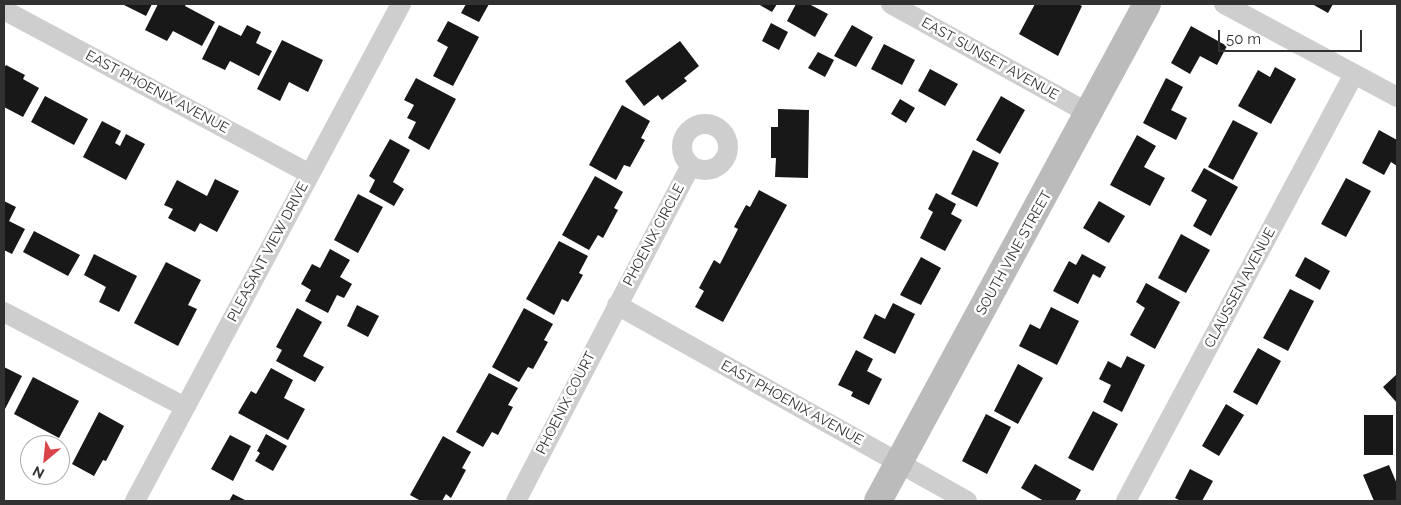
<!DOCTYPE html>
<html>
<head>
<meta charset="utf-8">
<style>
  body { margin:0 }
  #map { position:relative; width:1401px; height:505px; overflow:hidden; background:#fff; font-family:Raleway,sans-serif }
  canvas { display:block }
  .frame { position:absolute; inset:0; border:5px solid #313131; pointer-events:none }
  .north { position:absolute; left:20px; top:435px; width:50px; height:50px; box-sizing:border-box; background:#fff; border:1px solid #adadad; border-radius:50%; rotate:208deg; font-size:14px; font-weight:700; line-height:20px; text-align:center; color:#313131 }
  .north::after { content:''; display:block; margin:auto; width:18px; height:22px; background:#d94349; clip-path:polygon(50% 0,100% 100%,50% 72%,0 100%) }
  .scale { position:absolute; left:1218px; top:30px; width:144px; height:22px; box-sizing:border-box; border:2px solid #313131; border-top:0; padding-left:6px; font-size:15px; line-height:18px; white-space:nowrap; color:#313131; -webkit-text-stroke:4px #fff; paint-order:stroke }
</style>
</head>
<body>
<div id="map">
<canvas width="1401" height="505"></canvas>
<div class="frame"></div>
<div class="north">N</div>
<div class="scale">50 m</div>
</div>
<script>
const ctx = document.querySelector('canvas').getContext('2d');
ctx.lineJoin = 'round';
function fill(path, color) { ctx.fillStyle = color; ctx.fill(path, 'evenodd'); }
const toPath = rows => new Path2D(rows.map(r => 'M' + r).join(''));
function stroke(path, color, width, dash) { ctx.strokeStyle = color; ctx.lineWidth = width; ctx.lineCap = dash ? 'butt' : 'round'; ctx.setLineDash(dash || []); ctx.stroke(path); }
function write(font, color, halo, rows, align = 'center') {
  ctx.font = font + ' Raleway,sans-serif'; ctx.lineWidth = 5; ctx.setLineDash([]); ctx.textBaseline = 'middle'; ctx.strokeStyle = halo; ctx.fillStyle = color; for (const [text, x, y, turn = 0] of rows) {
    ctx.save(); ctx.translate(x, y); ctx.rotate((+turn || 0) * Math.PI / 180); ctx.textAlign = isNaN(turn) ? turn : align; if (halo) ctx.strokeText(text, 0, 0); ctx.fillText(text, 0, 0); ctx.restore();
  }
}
fill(toPath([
  [122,4,152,4,146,16],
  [158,4,186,4,185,6,215,22,202,46,173,31,167,41,145,30],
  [466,4,489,4,479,22,461,13],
  [758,4,777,4,772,12],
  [796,4,809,4,828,14,815,37,787,21],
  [1035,4,1078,4,1082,6,1058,56,1019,34],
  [1312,4,1333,4,1328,13],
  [448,21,479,37,453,86,433,76,448,47,437,41],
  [771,23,788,32,779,50,762,41],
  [219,25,241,36,247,25,261,32,256,43,272,51,259,76,230,61,225,70,202,59],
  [852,25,873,37,856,67,834,56],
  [1191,26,1227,46,1217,65,1200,56,1190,74,1171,63],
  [282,40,323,60,308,92,289,82,280,101,257,89],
  [680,41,699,66,684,78,687,81,662,100,658,95,644,106,625,81],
  [884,44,915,60,902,85,871,69],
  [818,52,834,60,825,77,808,68],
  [6,65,25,75,23,79,39,88,23,117,4,107,4,68],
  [1275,67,1296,79,1271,124,1238,106,1258,70,1270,77],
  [930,69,958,84,945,106,918,91],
  [416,78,456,99,429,150,408,138,416,122,407,118,414,105,404,100],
  [1166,78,1183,87,1171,110,1187,118,1176,140,1143,123],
  [45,96,88,119,74,145,31,122],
  [1001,96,1025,110,1000,154,976,140],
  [900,99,915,108,906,123,891,114],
  [622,105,650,121,641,138,645,140,630,167,624,165,616,180,589,165],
  [778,109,809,110,808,178,775,177,776,158,771,158,771,127,778,127],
  [1233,120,1258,133,1233,180,1208,167],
  [102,121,121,131,115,143,120,146,126,134,145,144,126,180,83,157],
  [1379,130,1397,140,1397,166,1391,162,1384,175,1362,163],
  [1137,135,1156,146,1144,167,1165,178,1150,206,1110,185],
  [390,139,410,150,393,182,404,189,394,206,369,192,375,180,369,176],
  [973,150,999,163,977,207,951,194],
  [1204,168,1238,187,1211,236,1193,226,1207,200,1191,191],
  [595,176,623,192,614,208,618,210,603,238,598,235,589,250,562,235],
  [1346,178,1371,191,1346,237,1321,224],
  [215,179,239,191,217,232,200,223,195,232,168,218,173,209,164,205,177,180,207,196],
  [759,190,787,205,723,322,695,307,704,291,699,288,714,260,720,264,738,229,734,227,746,205,750,207],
  [936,193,956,204,951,214,962,220,945,251,920,238,933,212,928,209],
  [358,194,383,207,358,253,334,240],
  [4,201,16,207,9,221,25,229,12,254,4,250],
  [1099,201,1125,216,1109,243,1083,228],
  [34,231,80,255,68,276,23,252],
  [1181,234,1210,250,1186,293,1158,278],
  [559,241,588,256,579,273,583,275,568,302,562,299,554,315,526,299],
  [330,249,350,260,340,277,352,284,344,298,337,295,328,313,305,301,311,290,301,284,312,264,320,268],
  [94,254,137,276,119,312,99,302,106,287,84,275],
  [1082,254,1106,267,1100,278,1093,274,1078,304,1053,291,1069,261,1076,265],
  [921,257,941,268,921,305,900,295],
  [1305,257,1330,271,1320,290,1295,276],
  [166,262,201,280,188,305,197,309,178,346,134,323],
  [1146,283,1180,302,1155,349,1130,335,1145,308,1136,302],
  [1290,289,1314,301,1288,351,1263,338],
  [893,303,915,314,895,354,863,338,875,314,885,319],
  [357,305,379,316,368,337,347,326],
  [1051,307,1079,321,1057,365,1019,346,1030,324,1040,329],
  [297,308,322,322,303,356,324,367,315,382,276,361,282,350,276,347],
  [524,308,553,324,544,340,548,342,533,369,528,367,519,382,492,367],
  [1258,348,1281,361,1257,405,1233,392],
  [856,350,873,359,867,371,882,379,869,405,851,396,853,392,838,385],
  [1127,356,1145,365,1122,412,1103,402,1111,385,1099,379,1108,361,1121,368],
  [1018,364,1043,378,1018,424,994,411],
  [4,367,22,376,4,411],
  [271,368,293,380,284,398,305,409,288,440,238,413,251,391,256,394],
  [489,373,518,388,508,405,513,407,498,435,492,432,483,447,456,432],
  [1397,374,1397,403,1383,387],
  [33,377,79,401,59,438,14,414],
  [1226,404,1244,415,1219,456,1202,446],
  [1093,411,1118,424,1093,471,1068,458],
  [99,412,124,426,106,461,103,460,94,476,72,464],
  [986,414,1011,427,987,474,962,461],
  [1364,415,1393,415,1393,455,1364,455],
  [266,434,287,446,273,471,255,461,260,453,257,451],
  [230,435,251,446,233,481,211,469],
  [443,436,471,452,462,468,466,470,451,498,446,494,442,501,421,501,410,495],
  [1035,464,1081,490,1075,501,1044,501,1021,488],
  [1389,465,1397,484,1397,501,1374,501,1363,475],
  [1190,469,1213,481,1202,501,1181,501,1175,498],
  [233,494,247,501,229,501]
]), '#181818');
stroke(toPath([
  [891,4,1090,114],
  [1224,4,1397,97],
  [4,10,310,174],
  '682 147a23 23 0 1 1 46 0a23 23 0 1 1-46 0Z',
  [617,305,967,501],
  [4,312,185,407],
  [135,501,401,4],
  [516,501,691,165],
  [1126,501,1354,74]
]), '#cecece', 20);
stroke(toPath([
  [878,501,1147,4]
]), '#bbb', 28);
write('14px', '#313131', '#fff', [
  ["EAST SUNSET AVENUE",990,59,29],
  ["EAST PHOENIX AVENUE",157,92,28],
  ["PHOENIX CIRCLE",654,235,-62],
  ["PLEASANT VIEW DRIVE",268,252,-62],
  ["SOUTH VINE STREET",1014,253,-61],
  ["CLAUSSEN AVENUE",1240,288,-62],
  ["PHOENIX COURT",566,403,-63],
  ["EAST PHOENIX AVENUE",792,403,29]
]);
</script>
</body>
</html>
